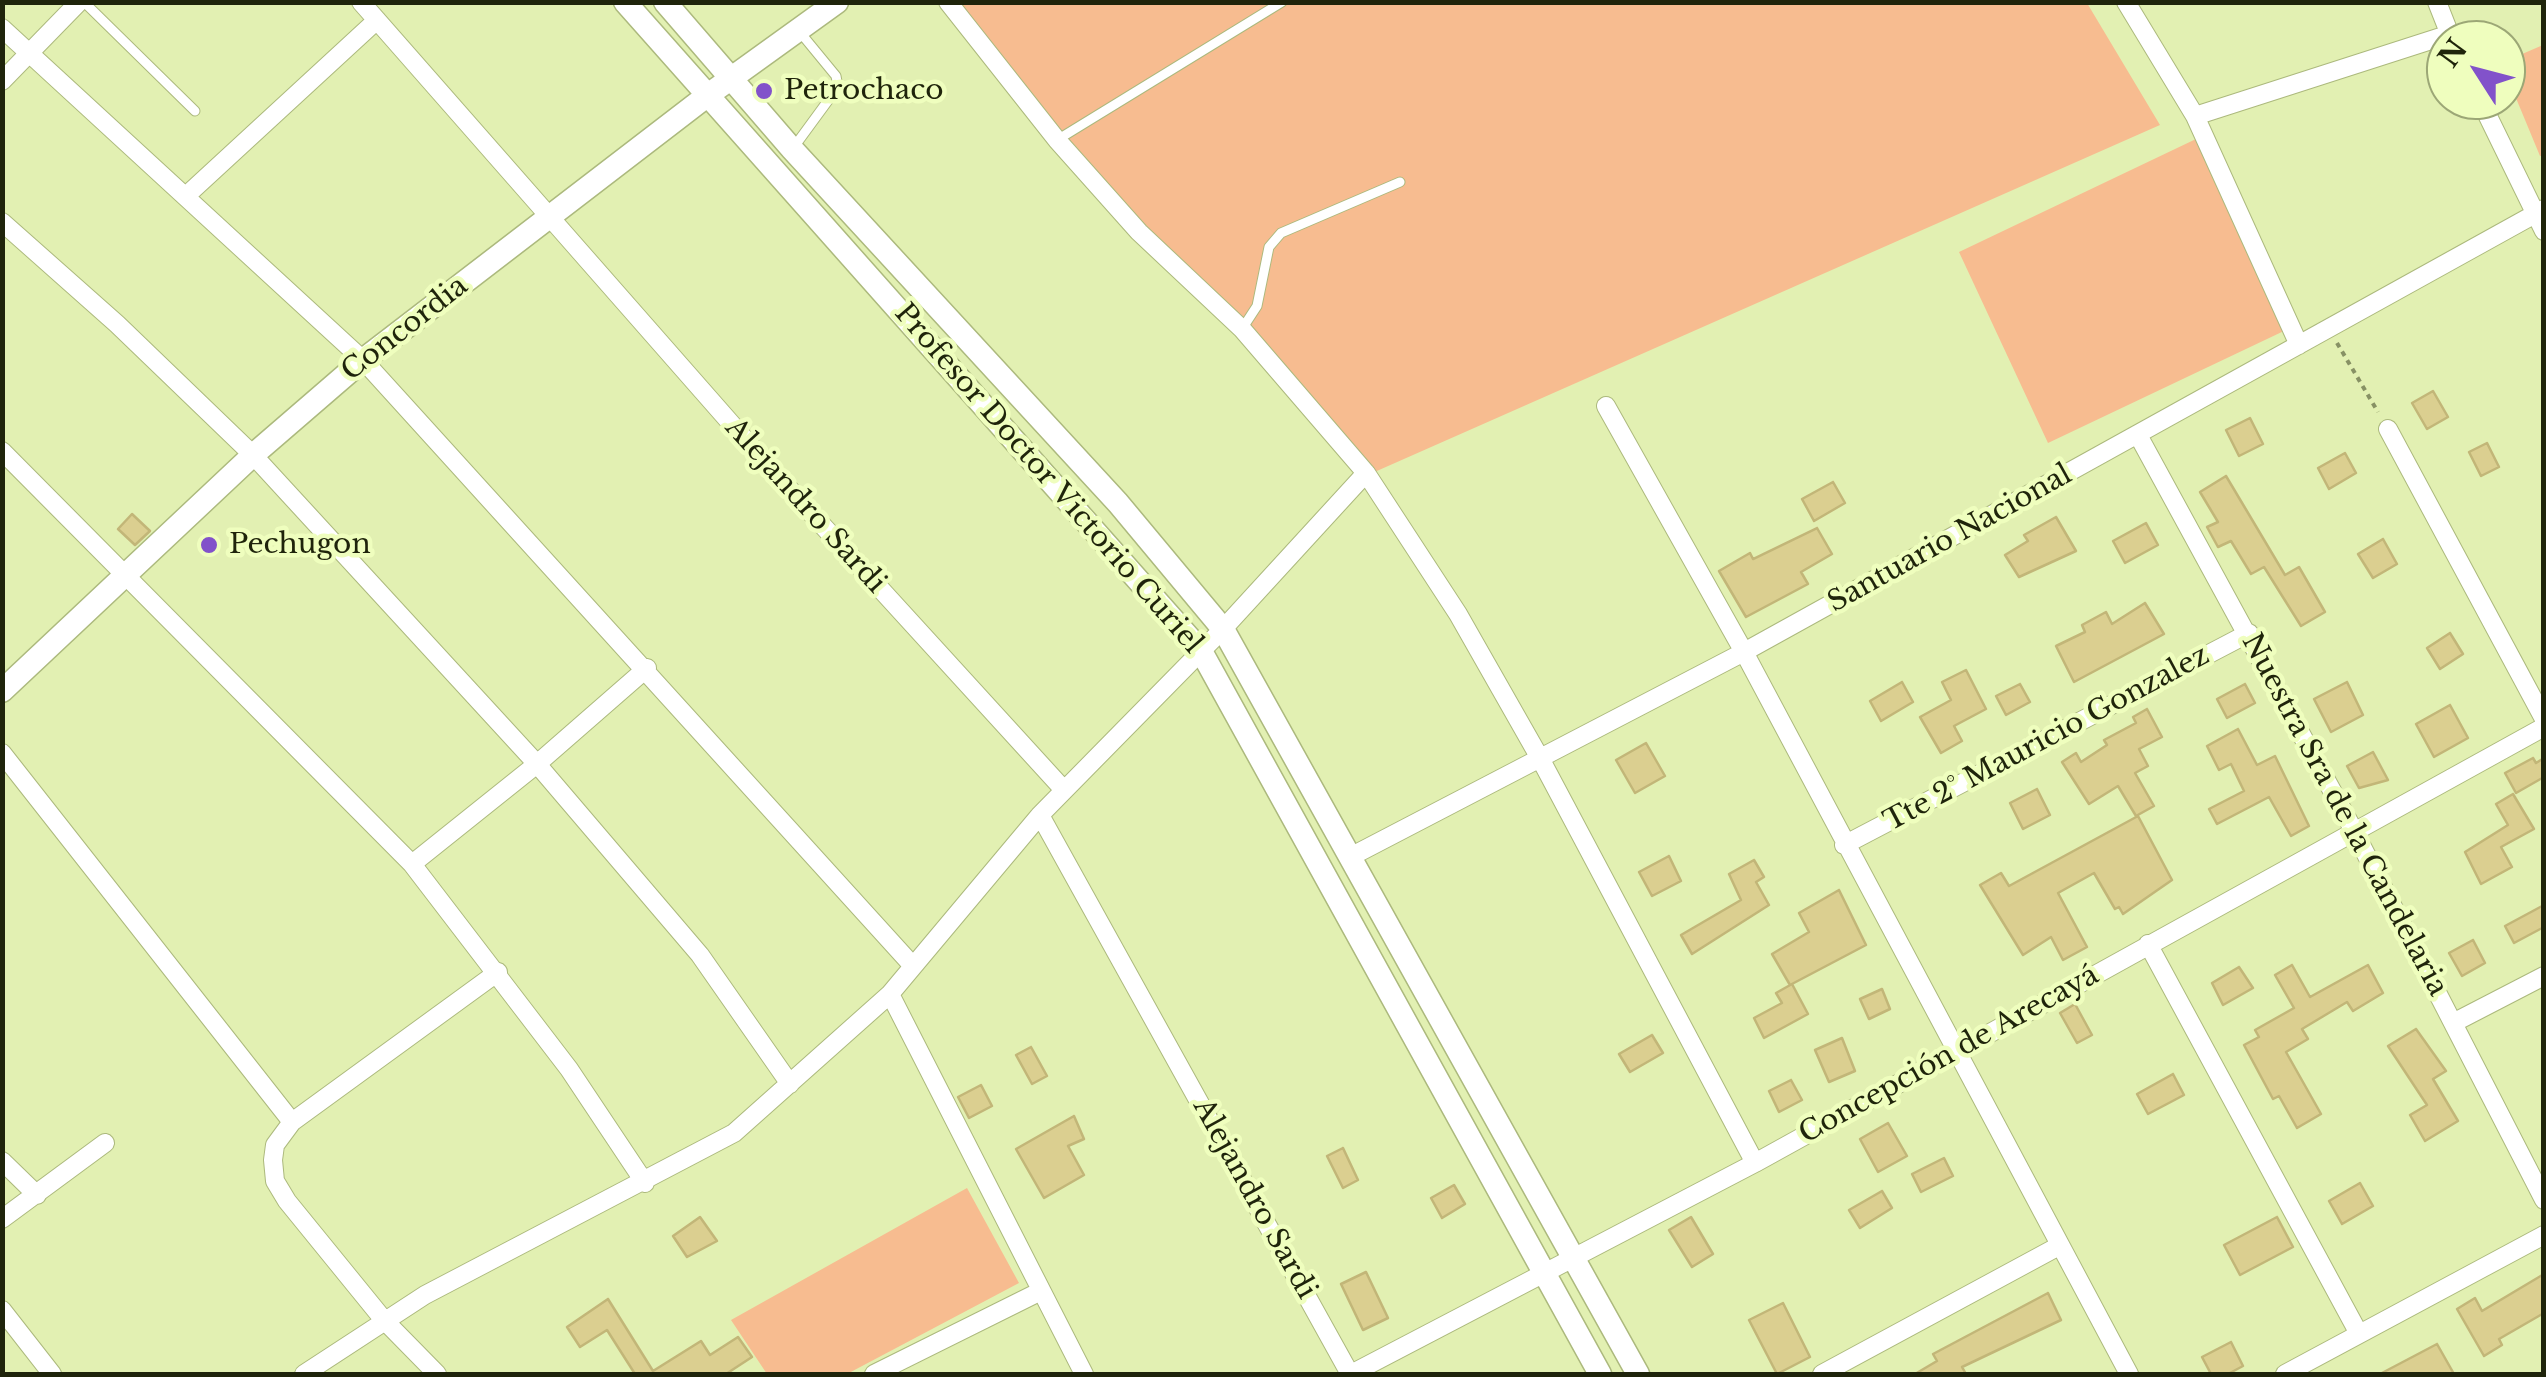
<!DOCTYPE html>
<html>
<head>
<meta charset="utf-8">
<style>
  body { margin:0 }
  #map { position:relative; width:2546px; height:1377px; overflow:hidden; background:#e2f0b2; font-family:"Libre Baskerville",serif }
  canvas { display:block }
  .frame { position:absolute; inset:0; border:5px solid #1f240b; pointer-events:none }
  .north { position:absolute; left:2426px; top:20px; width:100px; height:100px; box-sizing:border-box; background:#effebe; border:2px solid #9ca776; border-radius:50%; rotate:306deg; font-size:28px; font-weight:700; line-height:40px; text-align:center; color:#1f240b }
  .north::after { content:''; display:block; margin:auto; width:35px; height:45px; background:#8252ca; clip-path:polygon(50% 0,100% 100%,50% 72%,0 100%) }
</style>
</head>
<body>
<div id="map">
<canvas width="2546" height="1377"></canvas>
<div class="frame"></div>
<div class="north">N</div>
</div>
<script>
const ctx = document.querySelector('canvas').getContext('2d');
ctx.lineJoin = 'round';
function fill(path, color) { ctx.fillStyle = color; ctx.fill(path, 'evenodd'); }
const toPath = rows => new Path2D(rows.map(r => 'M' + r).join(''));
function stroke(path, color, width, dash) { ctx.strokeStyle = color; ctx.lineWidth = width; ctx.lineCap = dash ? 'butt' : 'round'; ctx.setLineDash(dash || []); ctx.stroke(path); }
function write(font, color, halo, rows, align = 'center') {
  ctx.font = font + ' "Libre Baskerville",serif'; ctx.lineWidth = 9; ctx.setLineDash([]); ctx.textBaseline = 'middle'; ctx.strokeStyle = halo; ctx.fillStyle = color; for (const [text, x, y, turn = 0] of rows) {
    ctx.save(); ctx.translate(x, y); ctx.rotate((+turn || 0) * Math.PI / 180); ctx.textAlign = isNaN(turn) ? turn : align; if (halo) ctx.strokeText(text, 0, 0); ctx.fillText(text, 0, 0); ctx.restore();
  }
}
fill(toPath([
  [938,3,2087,3,2160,125,1370,474],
  [2543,45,2544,155,2540,156,2506,74,2506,61],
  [2196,139,2286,330,2048,443,1959,252],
  [967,1188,1019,1283,847,1374,767,1374,731,1320]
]), '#f7bc90');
const building = toPath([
  [2433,391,2448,417,2427,429,2412,403,2433,391],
  [2250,418,2263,444,2239,456,2226,430,2250,418],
  [2487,443,2499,467,2481,476,2469,452,2487,443],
  [2345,453,2356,473,2329,489,2318,468,2345,453],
  [2226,476,2285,575,2299,567,2325,612,2301,626,2264,567,2251,574,2231,541,2218,547,2207,527,2218,522,2200,492,2226,476],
  [1833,482,1845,503,1814,521,1802,499,1833,482],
  [132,514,150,531,135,545,118,529,132,514],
  [2056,517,2076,551,2019,577,2005,555,2028,541,2024,535,2056,517],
  [2146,523,2158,545,2125,563,2113,541,2146,523],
  [1817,528,1832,554,1801,572,1808,584,1746,617,1719,571,1750,553,1753,559,1817,528],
  [2383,539,2397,564,2373,578,2358,554,2383,539],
  [2145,603,2164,634,2074,682,2056,646,2085,632,2082,625,2106,612,2112,624,2145,603],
  [2450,633,2463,654,2440,669,2427,648,2450,633],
  [1966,670,1986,709,1954,726,1962,741,1941,753,1920,717,1951,700,1942,682,1966,670],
  [1902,682,1913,702,1881,721,1870,701,1902,682],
  [2347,682,2363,715,2331,732,2314,699,2347,682],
  [2020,684,2030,702,2006,715,1996,696,2020,684],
  [2245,684,2255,703,2227,718,2217,699,2245,684],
  [2450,705,2468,738,2434,757,2416,724,2450,705],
  [2147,709,2162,737,2139,749,2148,766,2135,773,2154,806,2136,816,2118,786,2089,804,2062,762,2076,753,2081,762,2107,745,2104,740,2136,723,2133,717,2147,709],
  [2238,729,2257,765,2275,756,2309,826,2291,836,2269,797,2217,824,2209,809,2244,791,2231,764,2219,770,2207,746,2238,729],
  [1646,743,1665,776,1635,793,1616,760,1646,743],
  [2373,752,2388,780,2359,788,2347,766,2373,752],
  [2533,758,2536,763,2544,758,2544,777,2516,793,2505,773,2533,758],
  [2037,789,2050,815,2023,829,2010,803,2037,789],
  [2513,794,2534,829,2501,847,2512,867,2481,884,2465,852,2508,825,2496,804,2513,794],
  [2138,816,2172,880,2123,914,2119,907,2115,909,2094,873,2058,893,2087,947,2063,960,2051,937,2023,955,1980,885,2001,873,2009,886,2138,816],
  [1669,856,1681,881,1652,896,1639,872,1669,856],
  [1754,860,1764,877,1756,882,1769,905,1692,954,1681,935,1741,900,1729,874,1754,860],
  [1839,890,1866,945,1790,985,1772,954,1809,932,1799,913,1839,890],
  [2544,905,2544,927,2514,943,2505,926,2544,905],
  [2473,940,2485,963,2462,976,2449,953,2473,940],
  [2292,965,2310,997,2368,965,2383,993,2353,1011,2347,1002,2302,1029,2308,1039,2286,1052,2321,1114,2297,1128,2279,1096,2273,1099,2244,1045,2259,1037,2255,1030,2294,1008,2275,975,2292,965],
  [2239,967,2253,988,2223,1005,2212,983,2239,967],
  [1792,984,1808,1014,1764,1038,1754,1018,1782,1003,1776,993,1792,984],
  [1882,989,1890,1009,1869,1019,1860,999,1882,989],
  [2075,1004,2092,1035,2077,1043,2060,1013,2075,1004],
  [2416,1029,2446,1071,2433,1079,2458,1121,2425,1141,2410,1115,2427,1105,2388,1046,2416,1029],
  [1652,1035,1663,1053,1630,1072,1619,1054,1652,1035],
  [1842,1038,1855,1071,1829,1082,1815,1050,1842,1038],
  [1031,1047,1047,1076,1032,1084,1016,1055,1031,1047],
  [2173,1074,2184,1095,2148,1114,2137,1094,2173,1074],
  [1791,1080,1802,1100,1779,1112,1769,1091,1791,1080],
  [981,1085,992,1106,969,1118,958,1097,981,1085],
  [1074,1116,1084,1139,1068,1146,1084,1175,1044,1198,1016,1149,1074,1116],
  [1888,1123,1907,1156,1878,1172,1860,1139,1888,1123],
  [1343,1148,1358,1180,1343,1188,1327,1156,1343,1148],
  [1944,1158,1953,1176,1921,1192,1912,1174,1944,1158],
  [2360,1183,2373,1206,2342,1224,2329,1201,2360,1183],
  [1454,1185,1465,1204,1442,1218,1431,1198,1454,1185],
  [1882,1191,1892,1208,1860,1228,1849,1210,1882,1191],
  [700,1217,717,1241,687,1257,673,1236,700,1217],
  [1691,1217,1713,1254,1692,1267,1669,1230,1691,1217],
  [2277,1217,2293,1247,2240,1275,2224,1245,2277,1217],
  [1366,1272,1388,1318,1363,1330,1341,1284,1366,1272],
  [2544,1274,2544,1313,2499,1339,2502,1345,2484,1356,2457,1309,2475,1298,2482,1311,2544,1274],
  [2048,1293,2061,1320,1962,1367,1966,1374,1915,1374,1937,1361,1933,1354,2048,1293],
  [608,1299,653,1371,701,1341,710,1355,738,1337,752,1357,726,1374,635,1374,607,1330,580,1347,567,1327,608,1299],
  [1783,1303,1810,1357,1777,1374,1749,1320,1783,1303],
  [2231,1342,2243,1366,2228,1374,2211,1374,2202,1357,2231,1342],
  [2437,1344,2454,1374,2380,1374,2437,1344]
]);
fill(building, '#dbcf90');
stroke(building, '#c2b678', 2.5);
const lane = toPath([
  [84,2,195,111],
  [1057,140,1282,2],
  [794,147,838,87,836,76,799,31],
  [1242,329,1257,306,1269,247,1281,233,1400,182]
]);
const street = toPath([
  [361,2,771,469,1064,790],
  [948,2,1057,140,1139,232,1242,329,1366,473,1458,614,1541,760,1755,1163],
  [2126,2,2195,116,2450,34],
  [2437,2,2452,40],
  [2,28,363,360,913,966],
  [2,81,79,2],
  [2480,100,2544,231],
  [2195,116,2299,345],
  [187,195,377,20],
  [2,222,117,324,253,455,537,764,700,955,790,1084],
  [1606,406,1744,652,2129,1374],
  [2388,429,2544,719],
  [2138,435,2354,831,2544,1200],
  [2,451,412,864,569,1069,645,1183],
  [2,753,292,1122],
  [1040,815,1350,1374],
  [1844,845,2249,633],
  [1350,857,1744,652,2544,209],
  [412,864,537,764,647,668],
  [2148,944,2358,1332],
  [890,994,1084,1374],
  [2453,1023,2544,976],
  [2,1161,37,1195],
  [2,1219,105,1143],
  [2,1310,52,1374],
  [304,1374,425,1295,734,1133,890,994,1040,815,1223,629,1366,473],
  [437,1374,383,1319,287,1201,275,1181,273,1160,275,1145,292,1122,498,972],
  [874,1374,1041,1291],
  [1351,1374,1755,1163,2544,727],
  [1822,1374,2057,1247],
  [2285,1374,2544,1235]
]);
const secondary = toPath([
  [625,2,1201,651,1600,1374],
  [665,2,792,149,1118,503,1223,629,1638,1374],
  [2,691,253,455,363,360,708,95,837,2]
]);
stroke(lane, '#acb97d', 11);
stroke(street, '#acb97d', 20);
stroke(secondary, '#acb97d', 25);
stroke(toPath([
  [2337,343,2378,412]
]), '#879164', 4, [5, 5]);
stroke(lane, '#fff', 9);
stroke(street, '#fff', 18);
stroke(secondary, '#fff', 22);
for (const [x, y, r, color] of [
  [764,91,10,"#8252ca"],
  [209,545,10,"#8252ca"]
]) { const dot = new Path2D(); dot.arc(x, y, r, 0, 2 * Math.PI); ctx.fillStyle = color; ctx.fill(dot); stroke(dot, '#effebe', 4); }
write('28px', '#1f240b', '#effebe', [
  ["Petrochaco",784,91],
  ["Pechugon",229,545]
], 'left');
write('28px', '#1f240b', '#effebe', [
  ["Concordia",405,329,-38],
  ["Profesor Doctor Victorio Curiel",1048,479,49],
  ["Alejandro Sardi",805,506,48],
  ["Santuario Nacional",1950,539,-29],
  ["Tte 2° Mauricio Gonzalez",2047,739,-28],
  ["Nuestra Sra de la Candelaria",2344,815,62],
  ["Concepción de Arecayá",1949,1055,-29],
  ["Alejandro Sardi",1254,1199,61]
]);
</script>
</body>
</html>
